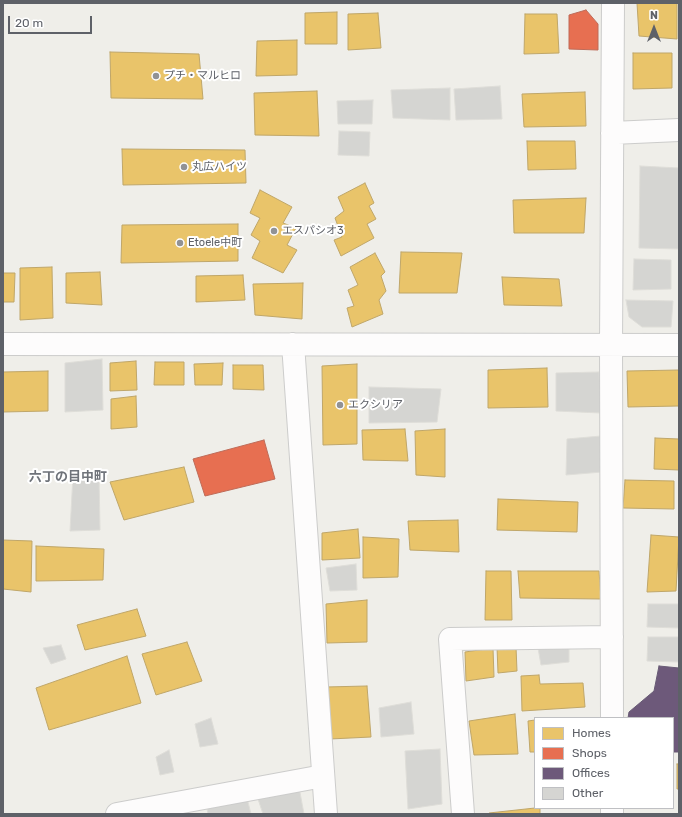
<!DOCTYPE html>
<html>
<head>
<meta charset="utf-8">
<style>
  body { margin:0 }
  #map { position:relative; width:682px; height:817px; overflow:hidden; background:#efeee9; font-family:Rubik,sans-serif }
  canvas { display:block }
  .frame { position:absolute; inset:0; border:4px solid #5e6168; pointer-events:none }
  .legend { position:absolute; left:534px; top:717px; width:140px; height:92px; box-sizing:border-box; background:#fff; border:1px solid #bfc0c3; margin:0; padding:5px 7px; list-style:none; font-size:12px; color:#5e6168 }
  .legend li { display:flex; align-items:center; gap:8px; height:20px }
  .legend b { width:20px; border:1px solid #bfc0c3 }
  .north { position:absolute; left:634px; top:8px; width:40px; height:40px; -webkit-text-stroke:3px #fff; paint-order:stroke; rotate:0deg; font-size:11px; font-weight:700; line-height:16px; text-align:center; color:#5e6168 }
  .north::after { content:''; display:block; margin:auto; width:14px; height:18px; background:#5e6168; clip-path:polygon(50% 0,100% 100%,50% 72%,0 100%) }
  .scale { position:absolute; left:8px; top:16px; width:84px; height:18px; box-sizing:border-box; border:2px solid #5e6168; border-top:0; padding-left:5px; font-size:12px; line-height:14px; white-space:nowrap; color:#5e6168; -webkit-text-stroke:3px #fff; paint-order:stroke }
</style>
</head>
<body>
<div id="map">
<canvas width="682" height="817"></canvas>
<div class="frame"></div>
<ul class="legend">
<li><b style="height:11px;background:#e9c46a"></b>Homes</li>
<li><b style="height:11px;background:#e76f51"></b>Shops</li>
<li><b style="height:11px;background:#6d597a"></b>Offices</li>
<li><b style="height:11px;background:#d5d5d2"></b>Other</li>
</ul>
<div class="north">N</div>
<div class="scale">20 m</div>
</div>
<script>
const ctx = document.querySelector('canvas').getContext('2d');
ctx.lineJoin = 'round';
function fill(path, color) { ctx.fillStyle = color; ctx.fill(path, 'evenodd'); }
const toPath = rows => new Path2D(rows.map(r => 'M' + r).join(''));
function stroke(path, color, width, dash) { ctx.strokeStyle = color; ctx.lineWidth = width; ctx.lineCap = dash ? 'butt' : 'round'; ctx.setLineDash(dash || []); ctx.stroke(path); }
function write(font, color, halo, rows, align = 'center') {
  ctx.font = font + ' Rubik,"Noto Sans JP",sans-serif'; ctx.lineWidth = 4; ctx.setLineDash([]); ctx.textBaseline = 'middle'; ctx.strokeStyle = halo; ctx.fillStyle = color; for (const [text, x, y, turn = 0] of rows) {
    ctx.save(); ctx.translate(x, y); ctx.rotate((+turn || 0) * Math.PI / 180); ctx.textAlign = isNaN(turn) ? turn : align; if (halo) ctx.strokeText(text, 0, 0); ctx.fillText(text, 0, 0); ctx.restore();
  }
}
const homes = toPath([
  [637,3,677,3,677,39,639,36,637,3],
  [337,12,337,44,305,44,305,13,337,12],
  [378,13,381,48,348,50,348,14,378,13],
  [525,14,557,14,559,53,524,54,525,14],
  [297,40,297,75,256,76,257,41,297,40],
  [110,52,199,54,203,99,111,98,110,52],
  [633,53,672,53,672,88,633,89,633,53],
  [317,91,319,136,255,135,254,93,317,91],
  [585,92,586,126,524,127,522,94,585,92],
  [527,141,575,141,576,169,528,170,527,141],
  [122,149,245,150,246,183,123,185,122,149],
  [365,183,374,203,369,206,376,219,367,224,374,238,341,256,334,240,342,237,335,218,344,211,338,197,365,183],
  [260,190,292,207,283,223,296,228,287,245,297,250,283,273,252,258,260,241,251,235,260,218,250,213,260,190],
  [586,198,584,233,514,233,513,200,586,198],
  [238,224,238,261,121,263,122,225,238,224],
  [401,252,462,253,457,293,399,293,401,252],
  [375,253,385,272,381,276,386,291,379,300,383,314,352,327,347,308,354,306,348,290,358,285,350,267,375,253],
  [52,267,53,318,20,320,20,268,52,267],
  [100,272,102,305,66,303,66,273,100,272],
  [3,273,15,273,14,302,3,302,3,273],
  [243,275,245,300,196,302,196,276,243,275],
  [502,277,559,279,562,306,504,305,502,277],
  [303,283,302,319,255,315,253,284,303,283],
  [136,361,137,390,110,391,110,363,136,361],
  [155,362,184,362,184,385,154,385,155,362],
  [223,363,222,385,195,385,194,364,223,363],
  [357,364,357,444,323,445,322,366,357,364],
  [233,365,263,365,264,390,233,389,233,365],
  [547,368,548,407,488,408,488,370,547,368],
  [679,370,679,406,628,407,627,371,679,370],
  [48,371,48,411,3,412,3,372,48,371],
  [136,396,137,427,111,429,111,399,136,396],
  [405,429,408,461,363,460,362,430,405,429],
  [445,429,445,477,416,475,415,431,445,429],
  [655,438,679,439,679,470,654,469,655,438],
  [184,467,194,502,124,520,110,482,184,467],
  [625,480,674,481,674,509,623,508,625,480],
  [498,499,578,502,577,532,497,530,498,499],
  [458,520,459,552,410,550,408,521,458,520],
  [358,529,360,558,322,560,322,533,358,529],
  [651,535,679,537,676,591,647,592,651,535],
  [363,537,399,539,398,577,363,578,363,537],
  [3,540,32,541,31,592,3,589,3,540],
  [36,546,104,549,103,580,36,581,36,546],
  [486,571,511,571,512,620,485,620,486,571],
  [518,571,599,571,601,599,520,598,518,571],
  [367,600,367,642,327,643,326,604,367,600],
  [137,609,146,636,85,650,77,625,137,609],
  [187,642,202,681,156,695,142,654,187,642],
  [497,647,516,647,517,671,498,673,497,647],
  [493,648,494,677,466,681,465,652,493,648],
  [127,656,141,703,49,730,36,688,127,656],
  [539,675,540,684,583,683,585,707,522,711,521,676,539,675],
  [367,686,371,737,330,739,325,687,367,686],
  [515,714,518,754,474,755,469,721,515,714],
  [535,720,535,752,530,752,528,721,535,720],
  [677,764,679,764,679,789,677,789,677,764],
  [535,808,540,808,540,814,489,814,489,813,535,808]
]);
fill(homes, '#e9c46a');
stroke(homes, '#bfa669', 1);
const shops = toPath([
  [586,10,598,24,598,50,569,49,569,15,586,10],
  [264,440,275,479,205,496,193,459,264,440]
]);
fill(shops, '#e76f51');
stroke(shops, '#be6b58', 1);
const offices = toPath([
  [659,666,679,668,679,752,673,752,673,718,628,718,629,712,654,691,659,666]
]);
fill(offices, '#6d597a');
stroke(offices, '#685b75', 1);
const building = toPath([
  [500,86,502,119,456,120,454,89,500,86],
  [450,88,450,120,393,118,391,90,450,88],
  [373,100,372,124,338,124,337,101,373,100],
  [339,131,370,132,369,156,338,155,339,131],
  [640,166,679,168,679,249,639,248,640,166],
  [634,259,671,260,671,289,633,290,634,259],
  [626,300,673,301,671,327,642,327,629,317,626,300],
  [102,359,103,410,65,412,65,363,102,359],
  [599,372,601,413,556,411,556,373,599,372],
  [369,387,441,389,437,422,369,423,369,387],
  [601,436,602,472,566,475,567,439,601,436],
  [73,475,99,475,100,530,70,531,73,475],
  [356,564,357,590,330,591,326,568,356,564],
  [648,604,679,604,679,628,647,627,648,604],
  [648,637,679,637,679,662,647,661,648,637],
  [61,645,66,659,51,664,43,648,61,645],
  [538,648,569,648,569,662,541,665,538,648],
  [411,702,414,734,381,737,379,708,411,702],
  [211,718,218,744,200,747,195,724,211,718],
  [440,749,442,804,408,809,405,751,440,749],
  [169,750,174,772,160,775,156,757,169,750],
  [299,787,304,814,263,814,258,799,299,787],
  [247,798,251,814,208,814,207,809,247,798]
]);
fill(building, '#d5d5d2');
stroke(building, '#deddd8', 1);
const street = toPath([
  [612,133,679,130],
  [3,344,679,345],
  [293,344,326,814],
  [612,718,611,345,613,3],
  [612,808,612,814],
  [117,814,323,776],
  [463,814,450,639,612,637]
]);
stroke(street, '#cccccb', 24);
stroke(street, '#fdfcfc', 22);
for (const [x, y, r, color] of [
  [156,76,4,"#919295"],
  [184,167,4,"#919295"],
  [274,231,4,"#919295"],
  [180,243,4,"#919295"],
  [340,405,4,"#919295"]
]) { const dot = new Path2D(); dot.arc(x, y, r, 0, 2 * Math.PI); ctx.fillStyle = color; ctx.fill(dot); stroke(dot, '#fff', 1.5); }
write('11px', '#5e6168', '#fff', [
  ["プチ・マルヒロ",164,76],
  ["丸広ハイツ",192,167],
  ["エスパシオ3",282,231],
  ["Etoele中町",188,243],
  ["エクシリア",348,405]
], 'left');
write('bold 13px', '#6f737a', '#fff', [
  ["六丁の目中町",68,477]
]);
</script>
</body>
</html>
